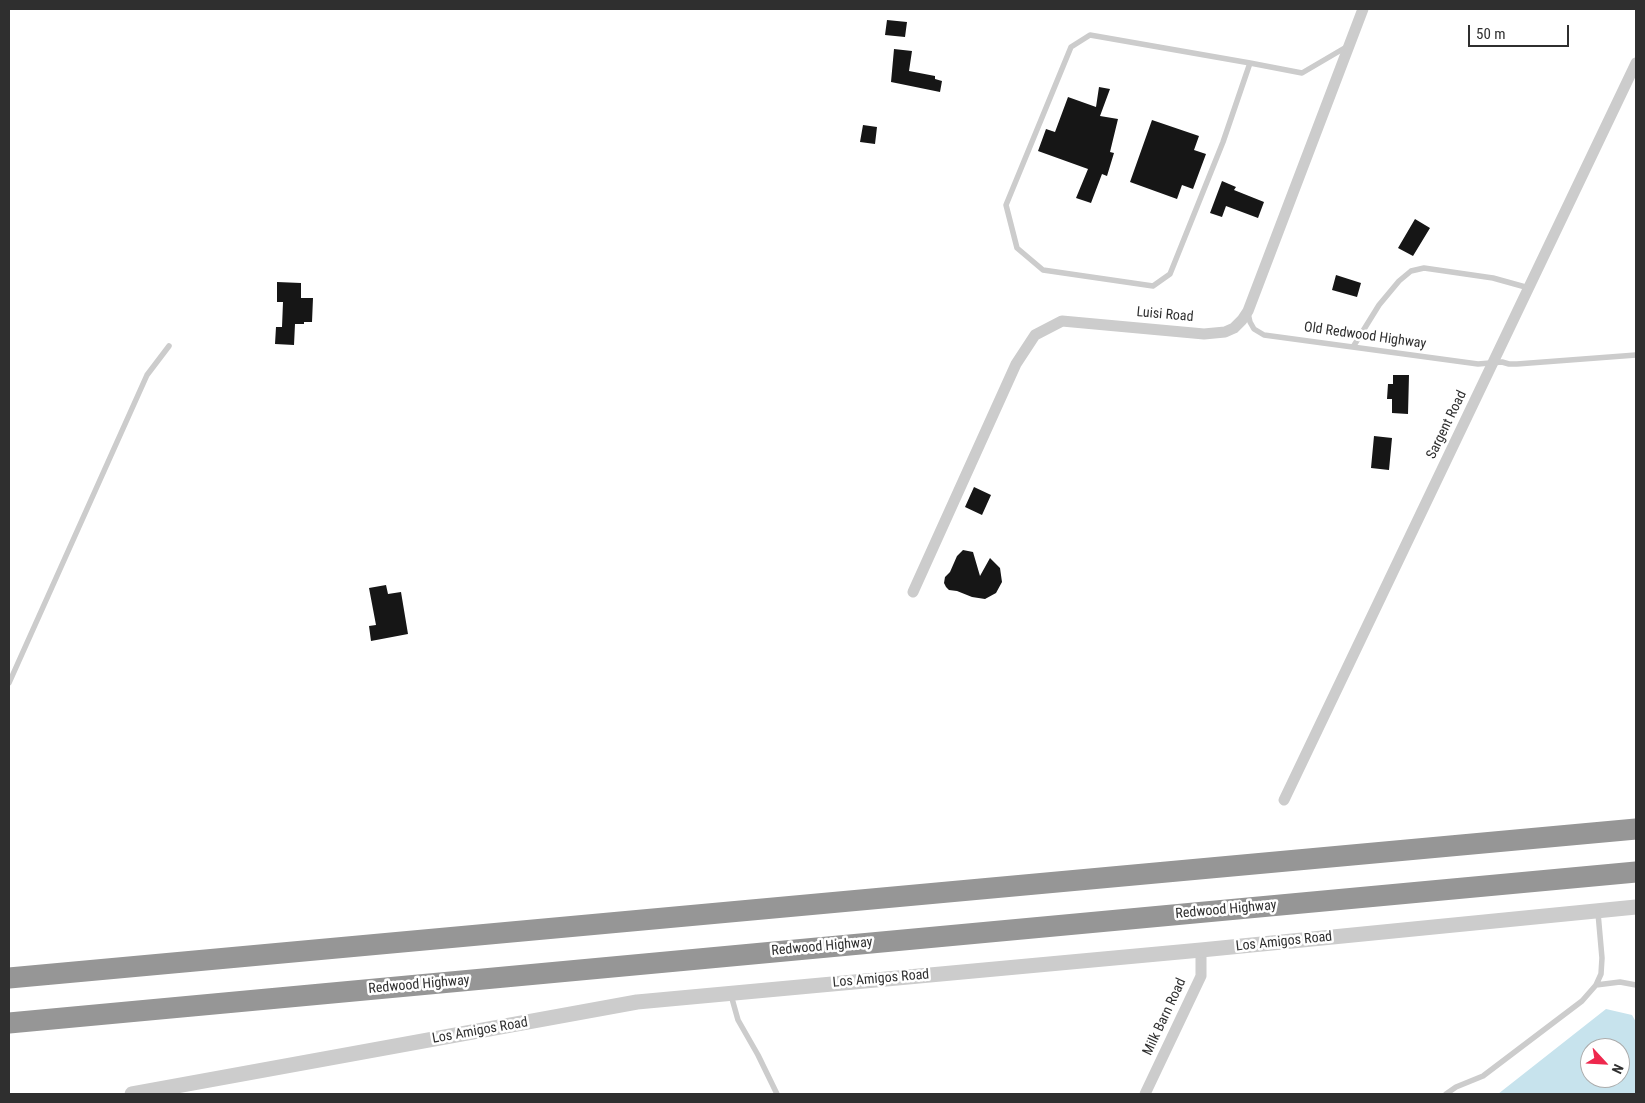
<!DOCTYPE html>
<html>
<head>
<meta charset="utf-8">
<style>
  body { margin:0 }
  #map { position:relative; width:1645px; height:1103px; overflow:hidden; background:#fff; font-family:"Roboto Condensed",sans-serif }
  canvas { display:block }
  .frame { position:absolute; inset:0; border:10px solid #2f2f2f; pointer-events:none }
  .north { position:absolute; left:1580px; top:1038px; width:50px; height:50px; box-sizing:border-box; background:#fff; border:1px solid #acacac; border-radius:50%; rotate:115deg; font-size:14px; font-weight:700; line-height:20px; text-align:center; color:#2f2f2f }
  .north::after { content:''; display:block; margin:auto; width:18px; height:22px; background:#ee284d; clip-path:polygon(50% 0,100% 100%,50% 72%,0 100%) }
  .scale { position:absolute; left:1468px; top:25px; width:101px; height:22px; box-sizing:border-box; border:2px solid #2f2f2f; border-top:0; padding-left:6px; font-size:15px; line-height:18px; white-space:nowrap; color:#2f2f2f; -webkit-text-stroke:4px #fff; paint-order:stroke }
</style>
</head>
<body>
<div id="map">
<canvas width="1645" height="1103"></canvas>
<div class="frame"></div>
<div class="north">N</div>
<div class="scale">50 m</div>
</div>
<script>
const ctx = document.querySelector('canvas').getContext('2d');
ctx.lineJoin = 'round';
function fill(path, color) { ctx.fillStyle = color; ctx.fill(path, 'evenodd'); }
const toPath = rows => new Path2D(rows.map(r => 'M' + r).join(''));
function stroke(path, color, width, dash) { ctx.strokeStyle = color; ctx.lineWidth = width; ctx.lineCap = dash ? 'butt' : 'round'; ctx.setLineDash(dash || []); ctx.stroke(path); }
function write(font, color, halo, rows, align = 'center') {
  ctx.font = font + ' "Roboto Condensed",sans-serif'; ctx.lineWidth = 5; ctx.setLineDash([]); ctx.textBaseline = 'middle'; ctx.strokeStyle = halo; ctx.fillStyle = color; for (const [text, x, y, turn = 0] of rows) {
    ctx.save(); ctx.translate(x, y); ctx.rotate((+turn || 0) * Math.PI / 180); ctx.textAlign = isNaN(turn) ? turn : align; if (halo) ctx.strokeText(text, 0, 0); ctx.fillText(text, 0, 0); ctx.restore();
  }
}
fill(toPath([
  [1606,1009,1632,1015,1636,1022,1636,1094,1498,1094],
  [1590,1048,1620,1048,1620,1078,1590,1078]
]), '#c7e3ed');
fill(toPath([
  [887,20,907,22,905,37,885,35],
  [894,49,912,51,909,71,935,76,935,79,942,81,940,92,891,82],
  [1099,87,1110,89,1100,116,1118,119,1110,152,1114,153,1107,176,1102,174,1091,203,1076,198,1088,169,1038,151,1046,129,1055,132,1068,97,1096,107],
  [1152,120,1199,136,1194,150,1206,154,1193,189,1182,185,1177,199,1130,182],
  [863,125,877,127,875,144,860,142],
  [1222,181,1236,187,1234,190,1264,202,1258,218,1226,206,1222,217,1210,213],
  [1415,219,1430,228,1413,256,1398,248],
  [1336,275,1361,283,1357,297,1332,290],
  [277,282,301,283,301,298,313,298,312,322,304,322,304,324,295,324,294,345,275,344,276,327,282,327,283,302,277,302],
  [1393,375,1409,375,1408,414,1392,413,1392,399,1387,399,1388,384,1393,384],
  [1374,436,1392,438,1389,470,1371,468],
  [974,487,991,495,982,515,965,507],
  [963,550,973,552,980,576,990,558,1000,568,1002,582,996,593,985,599,972,597,957,591,949,590,946,587,944,583,945,577,950,572,957,556],
  [386,585,388,594,401,592,408,634,371,641,369,626,376,625,369,588]
]), '#161616');
stroke(toPath([
  [1250,63,1223,142,1170,274,1153,286,1043,270,1017,248,1006,205,1071,47,1090,35,1250,63,1302,73,1348,46],
  [1248,313,1250,322,1254,329,1264,335,1478,364,1502,362,1509,364,1517,364,1636,355],
  [1353,347,1379,305,1399,281,1411,271,1424,268,1493,278,1529,288],
  [9,683,147,375,169,346],
  [1596,985,1620,982,1636,985],
  [731,995,738,1020,758,1055,777,1094],
  [1446,1094,1456,1087,1483,1076,1582,1001,1596,985,1601,974,1602,958,1598,913]
]), '#ccc', 5.5);
stroke(toPath([
  [913,592,1016,364,1035,335,1062,321,1204,334,1225,332,1234,328,1242,320,1248,311,1363,9],
  [1284,800,1636,63],
  [1145,1094,1201,976,1201,950]
]), '#ccc', 11);
stroke(toPath([
  [132,1094,637,1002,1201,950,1636,907]
]), '#ccc', 15);
stroke(toPath([
  [9,978,1636,829],
  [9,1023,1636,872]
]), '#969696', 21);
write('14px', '#2f2f2f', '#fff', [
  ["Luisi Road",1165,315,5],
  ["Old Redwood Highway",1365,336,8],
  ["Sargent Road",1447,425,-64],
  ["Redwood Highway",1226,910,-5],
  ["Los Amigos Road",1284,942,-6],
  ["Redwood Highway",822,947,-5],
  ["Los Amigos Road",881,979,-5],
  ["Redwood Highway",419,985,-5],
  ["Milk Barn Road",1165,1017,-65],
  ["Los Amigos Road",480,1031,-10]
]);
</script>
</body>
</html>
